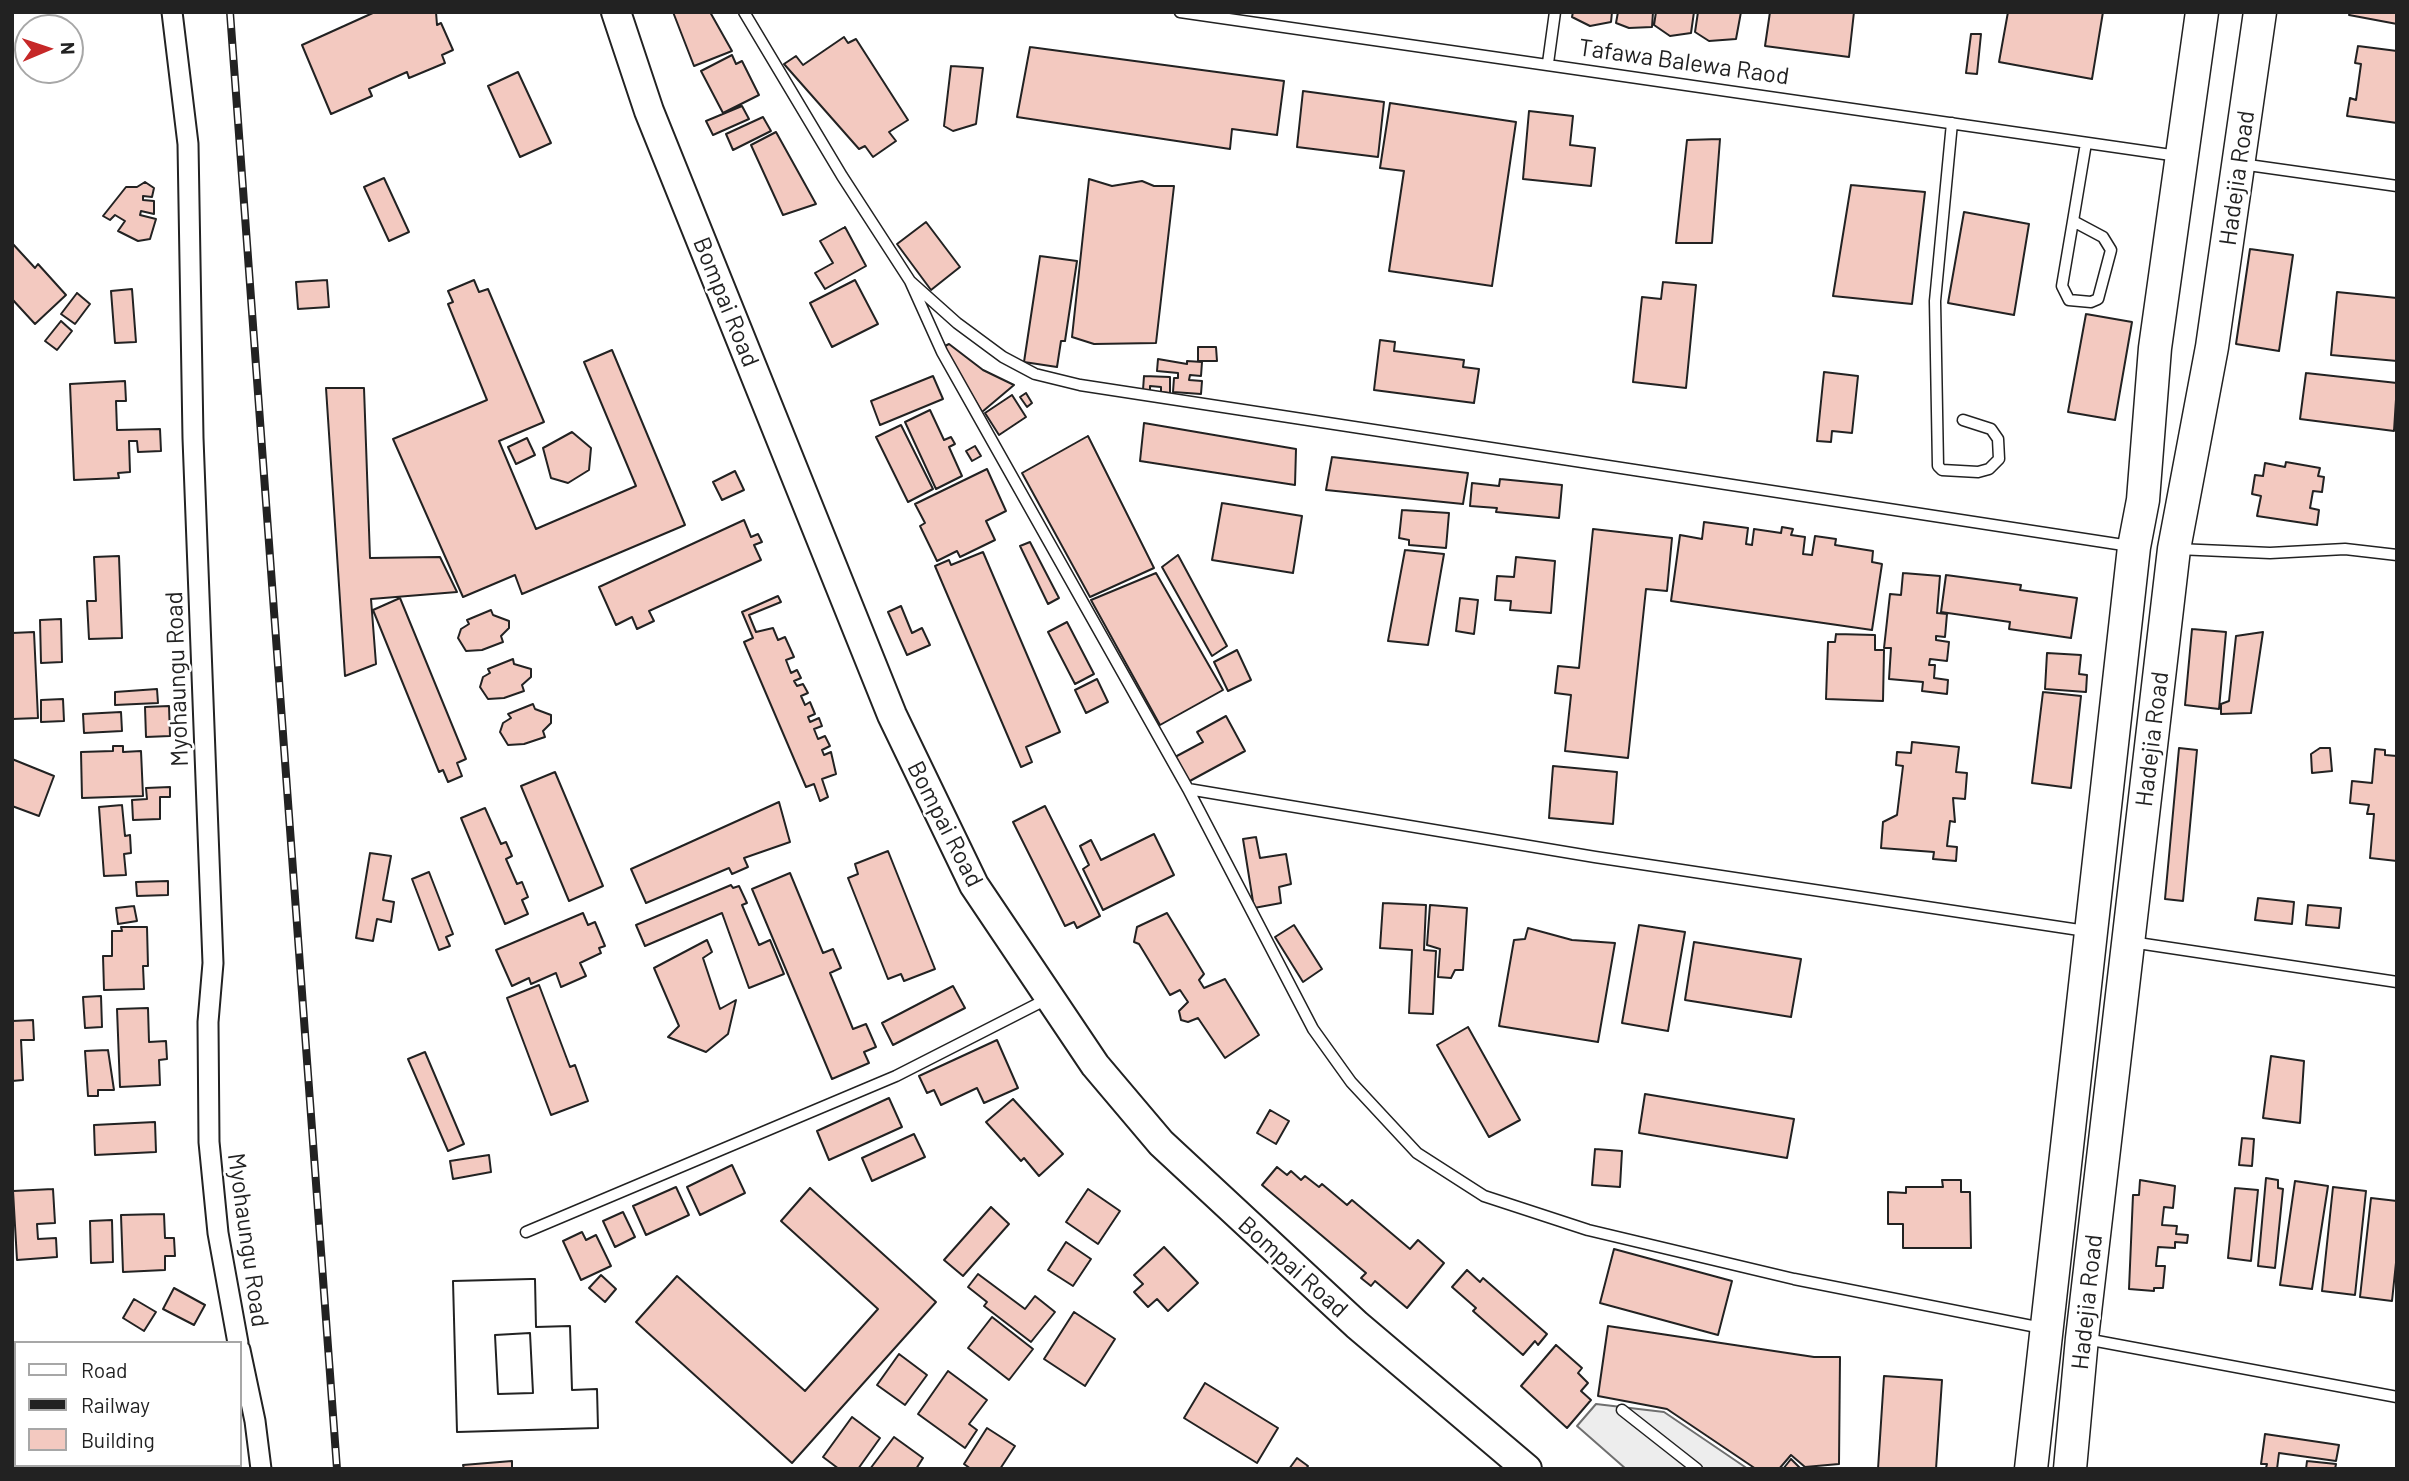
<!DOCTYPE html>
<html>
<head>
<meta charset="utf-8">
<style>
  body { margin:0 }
  #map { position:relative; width:2409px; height:1481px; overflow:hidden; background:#fff; font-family:Barlow,sans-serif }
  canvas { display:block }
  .frame { position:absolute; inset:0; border:14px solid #222; pointer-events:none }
  .legend { position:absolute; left:14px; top:1341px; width:228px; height:126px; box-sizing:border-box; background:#fff; border:2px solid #a7a7a7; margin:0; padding:9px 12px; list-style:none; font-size:21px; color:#222 }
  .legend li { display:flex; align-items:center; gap:14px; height:35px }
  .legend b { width:35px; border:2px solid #a7a7a7 }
  .north { position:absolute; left:14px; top:14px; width:70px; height:70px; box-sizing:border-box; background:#fff; border:2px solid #a7a7a7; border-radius:50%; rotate:88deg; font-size:19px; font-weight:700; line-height:28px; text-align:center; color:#222 }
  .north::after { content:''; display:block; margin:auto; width:24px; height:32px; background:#c62828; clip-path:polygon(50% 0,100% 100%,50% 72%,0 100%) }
</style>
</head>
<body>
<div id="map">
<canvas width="2409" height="1481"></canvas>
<div class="frame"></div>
<ul class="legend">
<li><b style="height:9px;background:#fff"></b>Road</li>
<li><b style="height:9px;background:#222"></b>Railway</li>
<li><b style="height:19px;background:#f3c9c0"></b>Building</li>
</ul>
<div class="north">N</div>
</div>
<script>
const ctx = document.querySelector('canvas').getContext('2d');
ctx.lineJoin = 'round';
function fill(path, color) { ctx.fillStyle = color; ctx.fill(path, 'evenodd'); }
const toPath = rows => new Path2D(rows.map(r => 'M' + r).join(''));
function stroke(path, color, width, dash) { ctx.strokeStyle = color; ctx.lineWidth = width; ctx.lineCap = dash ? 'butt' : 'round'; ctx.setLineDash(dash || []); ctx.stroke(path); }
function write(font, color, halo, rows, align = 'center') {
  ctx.font = font + ' Barlow,sans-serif'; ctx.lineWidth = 5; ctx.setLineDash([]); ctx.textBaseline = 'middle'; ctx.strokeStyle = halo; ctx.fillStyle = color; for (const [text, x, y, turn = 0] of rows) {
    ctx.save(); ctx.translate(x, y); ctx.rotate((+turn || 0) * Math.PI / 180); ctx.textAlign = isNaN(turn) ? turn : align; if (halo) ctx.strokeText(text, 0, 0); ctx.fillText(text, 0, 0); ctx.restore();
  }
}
const parking = toPath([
  [1596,1404,1664,1412,1748,1469,1626,1469,1577,1426,1596,1404]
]);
fill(parking, '#ededed');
stroke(parking, '#6f6f6f', 2);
const building = toPath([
  [375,12,436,12,437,25,441,23,453,50,442,55,445,63,409,78,407,72,369,89,372,96,331,114,302,45,375,12],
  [673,12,710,12,732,51,694,66,673,12],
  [1573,12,1612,12,1611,22,1590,26,1572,17,1573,12],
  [1618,12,1653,12,1652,27,1629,28,1616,23,1618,12],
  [1656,12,1694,12,1691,33,1670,36,1654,25,1656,12],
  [1698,12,1741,12,1736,39,1709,41,1695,32,1698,12],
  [1770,12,1854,12,1849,57,1765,46,1770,12],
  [2008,12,2103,12,2092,79,1999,62,2008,12],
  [2350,12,2397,12,2397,24,2349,15,2350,12],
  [1971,34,1981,34,1977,74,1966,73,1971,34],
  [844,37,848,43,856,39,908,120,889,132,896,141,873,157,865,146,859,149,784,64,796,56,803,65,844,37],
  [2358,46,2397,51,2397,123,2347,116,2350,98,2356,100,2361,64,2355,63,2358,46],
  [1030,47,1284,81,1277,135,1232,129,1230,149,1017,117,1030,47],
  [732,55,736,64,742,61,759,95,723,113,701,71,732,55],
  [951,66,983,68,976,124,953,131,944,126,951,66],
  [518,72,551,143,520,157,488,86,518,72],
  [1303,91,1384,102,1378,157,1297,147,1303,91],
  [1390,103,1516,122,1492,286,1389,271,1404,171,1380,168,1390,103],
  [742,106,749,119,713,135,706,121,742,106],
  [1529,111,1573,116,1570,145,1595,148,1591,186,1523,179,1529,111],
  [763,117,771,131,733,150,726,134,763,117],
  [776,132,816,204,783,215,751,145,776,132],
  [1720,139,1712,243,1676,243,1687,140,1720,139],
  [384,178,409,232,389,241,364,187,384,178],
  [1089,179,1112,186,1142,181,1154,186,1174,186,1156,343,1094,344,1072,337,1089,179],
  [145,182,154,188,152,197,143,196,143,200,154,201,154,214,141,211,140,215,156,219,150,239,138,241,118,231,125,221,115,215,110,220,103,216,126,187,137,187,145,182],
  [1851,185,1925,192,1912,304,1833,296,1851,185],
  [1964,212,2029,224,2014,315,1948,303,1964,212],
  [926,222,960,267,931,290,897,244,926,222],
  [845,227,866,266,825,289,815,273,833,263,820,241,845,227],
  [12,243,35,268,38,264,66,295,35,324,12,299,12,243],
  [2250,249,2293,255,2279,351,2236,344,2250,249],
  [1040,256,1077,261,1065,341,1061,341,1057,367,1024,362,1040,256],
  [327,280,329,307,298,309,296,282,327,280],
  [474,280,479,292,488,289,544,422,499,441,536,529,636,486,584,362,612,350,685,525,522,594,515,575,463,597,393,439,487,400,448,304,453,302,448,291,474,280],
  [855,280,878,324,832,347,810,303,855,280],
  [1663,282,1696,285,1686,388,1633,382,1642,297,1661,299,1663,282],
  [132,289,136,342,115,343,111,291,132,289],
  [2337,292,2397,298,2397,361,2331,355,2337,292],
  [77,293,90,304,75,324,61,314,77,293],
  [2086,314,2132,322,2115,420,2068,412,2086,314],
  [61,321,72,331,57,350,45,341,61,321],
  [1380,340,1395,342,1394,351,1464,360,1463,367,1479,369,1474,403,1374,390,1380,340],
  [949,344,983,370,1014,385,982,412,943,347,949,344],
  [1198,347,1216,347,1217,361,1198,361,1198,347],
  [1158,359,1187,364,1187,361,1202,362,1201,376,1190,375,1189,380,1202,381,1201,394,1173,392,1174,378,1178,378,1178,373,1157,371,1158,359],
  [1824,372,1858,376,1852,433,1832,431,1831,442,1817,441,1824,372],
  [2306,373,2397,383,2394,431,2300,419,2306,373],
  [933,376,943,399,880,425,871,401,933,376],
  [1144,376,1170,377,1170,393,1161,392,1161,387,1150,386,1150,391,1143,390,1144,376],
  [125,381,126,401,116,401,117,430,160,429,161,451,138,452,137,441,129,441,130,472,118,473,119,478,74,480,70,384,125,381],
  [326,388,364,388,370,558,440,557,457,592,371,599,376,664,345,676,326,388],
  [1026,393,1032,403,1027,407,1020,397,1026,393],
  [1012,395,1026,417,999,435,985,413,1012,395],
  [930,410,944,440,951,437,955,444,949,447,962,476,936,489,905,422,930,410],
  [1144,423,1296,449,1295,485,1140,461,1144,423],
  [901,425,933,489,908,502,876,437,901,425],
  [572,432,591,448,589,470,568,483,551,478,543,448,572,432],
  [1088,436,1154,568,1090,597,1022,473,1088,436],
  [527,438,535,455,516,464,508,447,527,438],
  [975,446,981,456,972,461,966,451,975,446],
  [1332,457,1468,473,1463,504,1326,490,1332,457],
  [2286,462,2320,468,2318,476,2324,477,2322,492,2313,491,2310,508,2319,510,2317,525,2257,516,2261,496,2252,494,2255,475,2263,476,2265,463,2285,467,2286,462],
  [987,469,1006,511,986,521,995,540,960,557,957,551,937,561,920,526,925,523,915,504,987,469],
  [735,471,744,490,722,500,713,482,735,471],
  [1500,479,1562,485,1559,518,1496,512,1497,508,1470,506,1472,483,1499,486,1500,479],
  [1222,503,1302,516,1293,573,1212,560,1222,503],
  [1402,510,1449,513,1446,548,1409,545,1409,540,1399,538,1402,510],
  [744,520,751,537,758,534,762,542,754,545,761,560,649,611,654,621,637,629,632,617,616,625,599,587,744,520],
  [1704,522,1748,528,1746,544,1752,545,1754,529,1781,533,1782,527,1793,529,1791,535,1805,537,1803,554,1812,555,1815,536,1836,539,1835,545,1873,551,1872,562,1882,564,1872,630,1671,601,1680,535,1702,539,1704,522],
  [1593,529,1672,538,1667,591,1646,589,1628,758,1565,751,1571,695,1555,693,1558,666,1579,668,1593,529],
  [1030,542,1059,598,1048,604,1020,546,1030,542],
  [1405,550,1444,554,1428,645,1388,641,1405,550],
  [983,552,1060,732,1026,747,1032,762,1021,767,935,566,949,560,951,565,983,552],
  [1178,555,1227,646,1212,656,1162,567,1178,555],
  [119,556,122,638,89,639,87,601,96,601,94,557,119,556],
  [1516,557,1555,561,1551,613,1510,610,1511,601,1495,600,1497,576,1514,577,1516,557],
  [1156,573,1223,690,1160,725,1091,600,1156,573],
  [1903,573,1940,576,1937,613,1947,614,1945,637,1936,636,1936,640,1949,642,1947,661,1930,659,1929,665,1935,665,1934,678,1948,680,1947,694,1922,691,1923,682,1889,679,1891,648,1884,648,1890,594,1901,595,1903,573],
  [1946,575,2021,585,2020,590,2077,598,2071,638,2009,629,2010,622,1941,612,1946,575],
  [778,596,781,602,749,615,756,632,773,628,778,640,785,637,794,657,786,660,791,673,797,670,801,678,794,681,797,686,803,684,808,693,801,696,805,705,810,702,815,714,808,717,810,722,819,718,822,726,814,729,818,739,825,736,830,746,822,750,824,755,831,752,836,774,822,779,828,797,820,801,814,784,806,787,744,642,753,638,742,612,778,596],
  [400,598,466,759,457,763,462,776,448,782,443,770,439,772,373,610,400,598],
  [1460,598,1478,600,1474,634,1456,631,1460,598],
  [901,606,912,633,922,628,930,645,907,655,888,612,901,606],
  [491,610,493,615,509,621,509,628,501,636,503,642,482,650,466,651,458,638,461,629,469,624,467,620,491,610],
  [61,619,62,662,41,663,40,620,61,619],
  [1067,622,1094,674,1075,684,1048,632,1067,622],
  [2192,629,2226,632,2219,709,2185,705,2192,629],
  [34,632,38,718,12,719,12,633,34,632],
  [2263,632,2251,713,2221,714,2221,704,2229,701,2236,636,2263,632],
  [1836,634,1875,635,1875,650,1884,650,1883,701,1826,699,1828,642,1835,642,1836,634],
  [1237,650,1251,680,1228,691,1214,662,1237,650],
  [2047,653,2081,655,2079,674,2087,675,2086,692,2045,689,2047,653],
  [513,659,514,664,531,669,531,677,522,685,524,691,504,698,488,699,480,687,483,677,490,673,488,669,513,659],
  [1097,679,1108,702,1086,713,1075,690,1097,679],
  [157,689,158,703,115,705,115,692,157,689],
  [2043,692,2081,696,2071,788,2032,783,2043,692],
  [63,699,64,721,41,722,41,700,63,699],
  [533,704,535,709,551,715,551,723,543,731,545,737,524,744,508,745,500,732,503,723,511,718,508,714,533,704],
  [169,706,170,736,146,737,145,707,169,706],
  [121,712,122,731,84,733,83,714,121,712],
  [1226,716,1245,751,1188,782,1175,757,1203,742,1197,732,1226,716],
  [1912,742,1959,747,1956,772,1967,773,1965,799,1953,798,1955,822,1950,821,1947,846,1957,847,1956,861,1933,859,1934,852,1881,848,1883,822,1897,815,1903,766,1896,765,1897,752,1911,753,1912,742],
  [113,746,123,746,123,752,141,751,143,796,82,798,81,752,113,751,113,746],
  [2179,748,2197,750,2183,901,2165,899,2179,748],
  [2320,748,2330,748,2332,771,2312,773,2311,754,2320,748],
  [2375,749,2385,750,2385,755,2397,756,2397,861,2370,858,2374,814,2367,814,2369,805,2350,803,2352,781,2372,783,2375,749],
  [12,759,54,776,39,816,12,806,12,759],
  [1553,766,1617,772,1613,824,1549,818,1553,766],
  [555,772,603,886,569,901,521,786,555,772],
  [170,787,170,797,160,797,160,819,133,820,132,800,147,799,146,788,170,787],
  [779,802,790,842,744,858,748,867,732,874,729,868,646,903,631,869,779,802],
  [122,805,125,836,130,835,131,853,124,854,126,875,104,876,99,807,122,805],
  [1045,806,1100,916,1077,928,1074,922,1065,926,1013,822,1045,806],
  [485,808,501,844,506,842,512,856,506,859,517,884,522,882,528,897,522,900,528,914,505,924,461,818,485,808],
  [1154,834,1174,875,1103,910,1083,869,1089,865,1080,846,1091,840,1101,860,1154,834],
  [1256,837,1260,858,1286,854,1291,884,1279,887,1281,903,1254,908,1243,839,1256,837],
  [888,851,935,969,904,981,901,974,888,979,848,878,858,874,855,864,888,851],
  [370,853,391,856,383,900,394,902,391,922,377,919,373,941,356,938,370,853],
  [429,872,453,934,446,937,450,946,439,950,412,879,429,872],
  [790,873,823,953,833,949,841,968,830,973,853,1029,866,1024,876,1047,864,1052,869,1063,832,1079,752,889,790,873],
  [168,881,168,895,137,896,136,882,168,881],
  [731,885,733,888,739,886,747,903,742,905,759,945,770,940,784,974,749,988,722,913,645,946,636,925,731,885],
  [2258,898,2294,902,2292,924,2255,920,2258,898],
  [1383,903,1426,905,1424,950,1436,951,1433,1014,1409,1013,1412,950,1380,948,1383,903],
  [1430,905,1467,908,1463,970,1455,970,1451,978,1438,977,1440,949,1427,945,1430,905],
  [2308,905,2341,908,2339,928,2306,925,2308,905],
  [134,906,137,921,118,924,116,908,134,906],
  [583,913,588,925,595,922,605,946,599,948,601,953,580,963,586,976,561,987,556,973,531,984,529,978,512,986,496,950,583,913],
  [1167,913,1204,974,1199,980,1204,988,1225,979,1259,1035,1225,1058,1198,1018,1188,1022,1181,1020,1179,1011,1188,1002,1180,990,1170,995,1139,944,1134,942,1137,927,1167,913],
  [1294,925,1322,969,1303,982,1275,937,1294,925],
  [1639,925,1685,932,1668,1031,1622,1023,1639,925],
  [121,927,147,927,148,966,143,966,144,989,104,990,103,956,112,956,112,931,122,931,121,927],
  [1528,928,1572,940,1615,943,1598,1042,1499,1026,1514,940,1525,939,1528,928],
  [707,940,712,952,703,958,720,1009,736,1000,728,1034,706,1052,668,1037,679,1026,654,968,707,940],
  [1694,942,1801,959,1791,1017,1685,1000,1694,942],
  [539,985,570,1067,575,1065,588,1101,551,1115,507,998,539,985],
  [953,986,965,1008,893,1045,882,1023,953,986],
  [101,996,102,1027,85,1028,83,997,101,996],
  [148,1008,149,1042,166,1041,167,1059,159,1060,160,1085,120,1087,117,1009,148,1008],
  [33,1020,34,1040,21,1040,23,1080,12,1081,12,1021,33,1020],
  [1468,1027,1520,1120,1489,1137,1437,1045,1468,1027],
  [997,1040,1018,1088,984,1103,977,1088,941,1105,934,1090,927,1093,919,1076,997,1040],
  [108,1050,114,1090,98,1090,98,1096,88,1096,85,1051,108,1050],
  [425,1052,464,1144,448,1151,408,1059,425,1052],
  [2271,1056,2304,1061,2300,1123,2263,1118,2271,1056],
  [1645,1094,1794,1119,1787,1158,1639,1133,1645,1094],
  [889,1098,902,1127,829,1160,817,1131,889,1098],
  [1013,1099,1063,1154,1039,1176,1024,1158,1021,1161,986,1122,1013,1099],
  [1270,1110,1289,1121,1276,1144,1257,1133,1270,1110],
  [155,1122,156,1152,95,1155,94,1125,155,1122],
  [914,1134,925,1157,872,1181,862,1158,914,1134],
  [2242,1138,2254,1139,2252,1166,2239,1165,2242,1138],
  [1595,1149,1622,1151,1620,1187,1592,1185,1595,1149],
  [489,1155,491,1172,453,1179,450,1161,489,1155],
  [732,1165,745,1193,700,1215,687,1187,732,1165],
  [1277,1167,1287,1175,1291,1171,1301,1180,1305,1176,1319,1187,1322,1184,1347,1205,1352,1200,1410,1249,1418,1240,1444,1263,1407,1308,1375,1281,1371,1286,1361,1278,1366,1273,1262,1185,1277,1167],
  [2266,1178,2278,1180,2278,1188,2283,1189,2275,1268,2258,1266,2266,1178],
  [1942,1180,1961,1180,1961,1192,1970,1192,1971,1248,1903,1248,1903,1224,1888,1224,1888,1192,1906,1193,1906,1187,1943,1187,1942,1180],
  [2140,1180,2175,1186,2173,1208,2164,1207,2162,1225,2177,1226,2176,1234,2188,1235,2187,1243,2175,1242,2175,1248,2158,1247,2156,1266,2165,1266,2163,1288,2154,1288,2154,1291,2129,1289,2133,1195,2139,1195,2140,1180],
  [2295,1181,2328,1186,2312,1289,2280,1285,2295,1181],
  [676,1187,689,1215,646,1235,633,1206,676,1187],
  [2333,1187,2366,1191,2355,1295,2322,1291,2333,1187],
  [810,1188,936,1302,792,1463,636,1322,677,1276,805,1391,878,1309,781,1221,810,1188],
  [2235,1188,2258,1190,2251,1261,2228,1258,2235,1188],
  [53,1189,55,1223,37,1224,38,1239,56,1238,57,1257,17,1260,13,1191,53,1189],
  [1088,1189,1120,1211,1098,1244,1066,1222,1088,1189],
  [2371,1198,2397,1201,2397,1253,2392,1301,2360,1297,2371,1198],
  [991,1207,1009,1224,963,1276,944,1260,991,1207],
  [623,1212,635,1237,615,1247,603,1221,623,1212],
  [164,1214,165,1238,174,1238,175,1256,165,1256,165,1270,123,1272,121,1215,164,1214],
  [112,1220,113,1262,91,1263,90,1221,112,1220],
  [582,1232,586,1240,596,1235,611,1266,581,1280,563,1241,582,1232],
  [1066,1242,1091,1259,1073,1286,1048,1270,1066,1242],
  [1164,1247,1198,1283,1168,1311,1157,1299,1148,1307,1134,1292,1143,1284,1134,1275,1164,1247],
  [1614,1249,1732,1281,1718,1335,1600,1303,1614,1249],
  [1467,1270,1480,1282,1483,1278,1547,1334,1538,1345,1535,1341,1523,1355,1473,1311,1476,1308,1452,1287,1467,1270],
  [978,1274,1025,1309,1035,1296,1055,1312,1031,1342,984,1306,987,1302,968,1287,978,1274],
  [601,1275,616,1289,605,1302,589,1288,601,1275],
  [531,1279,535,1279,536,1327,570,1326,572,1390,597,1389,598,1428,457,1432,453,1281,531,1279],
  [530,1333,533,1393,498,1394,495,1335,530,1333],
  [531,1279,535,1279,536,1327,570,1326,572,1390,597,1389,598,1428,457,1432,453,1281,531,1279],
  [530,1333,533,1393,498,1394,495,1335,530,1333],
  [174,1288,205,1305,194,1325,163,1309,174,1288],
  [134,1299,156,1312,144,1331,123,1318,134,1299],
  [1074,1312,1115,1339,1085,1386,1044,1359,1074,1312],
  [992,1317,1033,1349,1009,1380,968,1348,992,1317],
  [1608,1326,1814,1357,1840,1357,1839,1464,1805,1467,1791,1455,1779,1469,1756,1469,1667,1409,1598,1396,1608,1326],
  [1556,1345,1582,1368,1578,1373,1588,1383,1581,1391,1591,1400,1567,1428,1521,1386,1556,1345],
  [899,1354,927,1375,905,1405,877,1385,899,1354],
  [948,1371,987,1400,969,1424,977,1430,965,1448,918,1414,948,1371],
  [1884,1376,1942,1380,1936,1469,1878,1469,1884,1376],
  [1205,1383,1278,1428,1257,1463,1184,1418,1205,1383],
  [852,1417,880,1438,858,1469,839,1469,823,1457,852,1417],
  [987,1428,1015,1446,1000,1469,971,1469,964,1464,987,1428],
  [2265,1434,2339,1445,2336,1461,2279,1453,2277,1469,2266,1468,2267,1464,2261,1464,2265,1434],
  [894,1437,923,1458,916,1469,870,1469,894,1437],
  [1297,1458,1308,1466,1306,1469,1289,1469,1297,1458],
  [1791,1459,1801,1469,1783,1469,1791,1459],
  [512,1461,512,1469,464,1469,463,1465,512,1461],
  [2307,1461,2336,1464,2335,1469,2306,1469,2307,1461]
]);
fill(building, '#f3c9c0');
stroke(building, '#222', 2);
const lane = toPath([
  [744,12,842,176,910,281,957,323,1003,357,1035,374,1080,385,2130,546],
  [1180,12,2178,156],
  [1548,63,1555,12],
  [1952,123,1935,301,1938,466,1942,470,1978,472,1989,469,1999,459,1998,439,1991,429,1963,420],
  [2241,164,2397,186],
  [2073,221,2103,237,2111,250,2098,299,2091,302,2069,300,2062,286,2073,221,2086,143],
  [910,281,942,352,1188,789,1313,1029,1351,1082,1417,1153,1484,1196,1588,1230,1794,1279,2042,1328],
  [2177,549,2270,553,2345,549,2397,555],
  [1188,789,1595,857,2086,931],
  [2131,942,2397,982],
  [526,1232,896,1076,1049,998],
  [2086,1339,2397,1397],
  [1622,1410,1697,1469]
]);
const street = toPath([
  [172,12,188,144,193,438,213,963,208,1022,209,1142,218,1233,238,1343],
  [240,1350,255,1421,261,1469]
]);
const secondary = toPath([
  [616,12,649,111,892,715,974,885,1095,1065,1161,1143,1357,1325,1527,1469]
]);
const primary = toPath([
  [2031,1469,2134,547,2143,500,2155,348,2202,12],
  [2070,1469,2082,1338,2174,549,2212,347,2260,12]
]);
stroke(lane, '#222', 13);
stroke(street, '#222', 23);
stroke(secondary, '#222', 32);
stroke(primary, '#222', 35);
stroke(lane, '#fff', 10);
stroke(street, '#fff', 19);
stroke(secondary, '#fff', 28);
stroke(primary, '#fff', 32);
const rail = toPath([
  [230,12,337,1469]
]);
stroke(rail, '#222', 8);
stroke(rail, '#fff', 5, [16]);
write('24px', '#222', '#fff', [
  ["Tafawa Balewa Raod",1684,62,8],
  ["Hadejia Road",2237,178,-82],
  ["Bompai Road",726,302,68],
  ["Myohaungu Road",177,679,-92],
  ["Hadejia Road",2152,739,-83],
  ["Bompai Road",945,824,63],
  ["Myohaungu Road",248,1240,82],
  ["Bompai Road",1293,1267,42],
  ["Hadejia Road",2087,1302,-84]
]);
</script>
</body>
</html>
